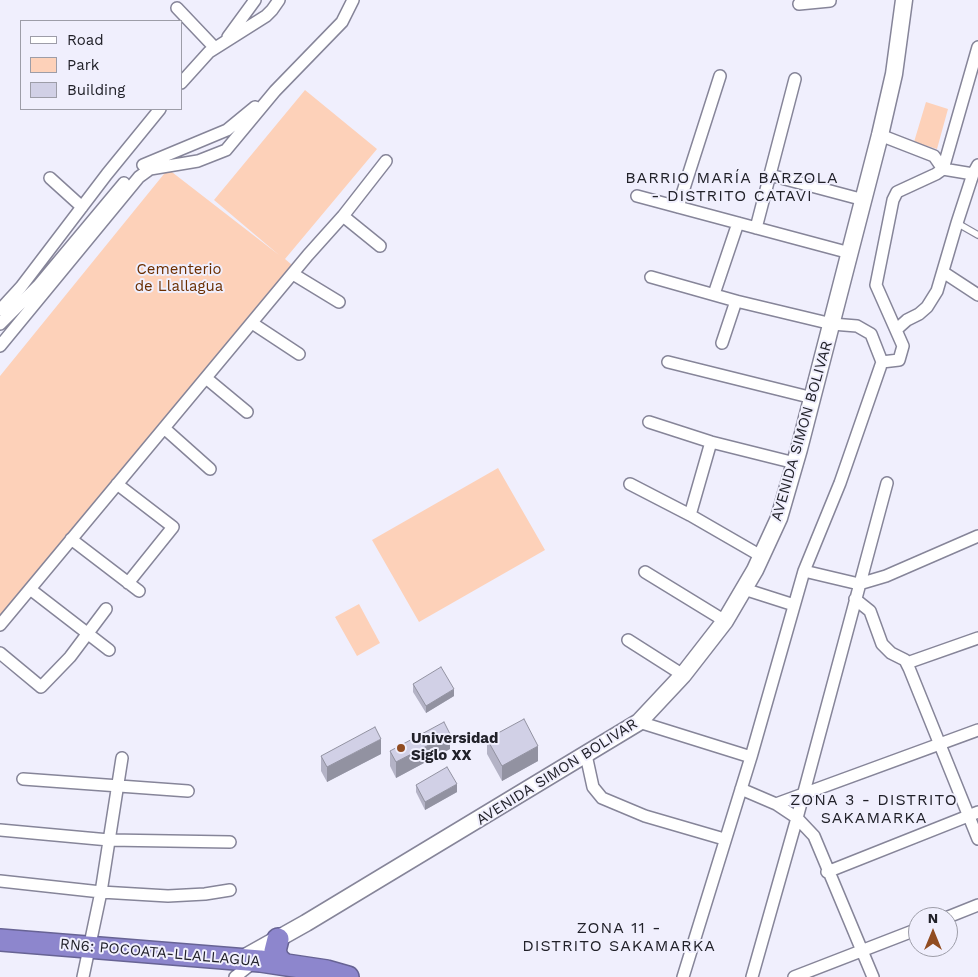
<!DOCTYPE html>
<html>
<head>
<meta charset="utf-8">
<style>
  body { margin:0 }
  #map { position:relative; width:978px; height:977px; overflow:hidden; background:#f0effd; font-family:"Work Sans",sans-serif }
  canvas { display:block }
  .legend { position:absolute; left:20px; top:20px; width:162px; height:90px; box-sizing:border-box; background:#f0effd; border:1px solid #9d9da8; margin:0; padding:6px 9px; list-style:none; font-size:15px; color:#212129 }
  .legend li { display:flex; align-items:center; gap:10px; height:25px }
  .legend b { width:25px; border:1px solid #9d9da8 }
  .north { position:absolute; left:908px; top:907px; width:50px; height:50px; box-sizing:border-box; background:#f0effd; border:1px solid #9d9da8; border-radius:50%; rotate:0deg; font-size:14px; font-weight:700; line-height:20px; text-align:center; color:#212129 }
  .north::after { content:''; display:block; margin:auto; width:18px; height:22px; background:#914c21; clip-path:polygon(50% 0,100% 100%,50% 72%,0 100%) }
</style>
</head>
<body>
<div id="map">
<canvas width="978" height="977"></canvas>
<ul class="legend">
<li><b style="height:6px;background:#fff"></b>Road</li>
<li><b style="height:14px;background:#fdd1b9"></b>Park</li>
<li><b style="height:14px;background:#d1d0e6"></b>Building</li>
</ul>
<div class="north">N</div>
</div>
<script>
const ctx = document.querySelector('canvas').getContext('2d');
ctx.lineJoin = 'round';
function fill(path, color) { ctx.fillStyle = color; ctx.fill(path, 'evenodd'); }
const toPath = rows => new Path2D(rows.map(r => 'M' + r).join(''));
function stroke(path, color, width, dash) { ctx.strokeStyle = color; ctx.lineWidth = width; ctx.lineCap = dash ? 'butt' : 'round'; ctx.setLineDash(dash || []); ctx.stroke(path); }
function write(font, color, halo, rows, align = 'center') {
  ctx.font = font + ' "Work Sans",sans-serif'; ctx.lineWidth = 4; ctx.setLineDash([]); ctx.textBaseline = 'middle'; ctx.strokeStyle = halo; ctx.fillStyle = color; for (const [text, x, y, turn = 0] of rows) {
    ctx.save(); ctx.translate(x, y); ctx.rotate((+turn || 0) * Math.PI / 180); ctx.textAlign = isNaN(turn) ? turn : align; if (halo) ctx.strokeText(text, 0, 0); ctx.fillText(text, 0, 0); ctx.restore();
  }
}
fill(toPath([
  [305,90,377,149,285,259,292,265,0,617,0,376,168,169,279,255,214,200],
  [926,102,948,109,937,149,914,142],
  [498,468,545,550,419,622,372,540],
  [359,604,380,643,357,656,335,617]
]), '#fdd1b9');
const lane = toPath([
  [957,223,978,235]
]);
const street = toPath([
  [799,4,830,1,830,0],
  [177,8,215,48],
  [228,37,255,0],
  [181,83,209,52,266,16,272,10,279,0],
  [880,135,934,156,943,169,973,174],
  [143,165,227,130,255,107],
  [770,175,864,200],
  [50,178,82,207],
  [637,196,850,253],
  [678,207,720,76],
  [343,216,380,246],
  [756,228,795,79],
  [943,272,978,295],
  [293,274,339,302],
  [651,277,736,301,832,324,857,326,871,334,882,362,840,483,804,571,751,757,683,977],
  [714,294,738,223],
  [0,310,21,287,107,174,160,109],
  [252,323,299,354],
  [0,324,38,286,124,183],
  [897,329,907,320,919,314,927,307,937,291,957,223,973,174,978,165],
  [722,343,736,301],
  [0,346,139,177,150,169,198,161,226,150,275,91,342,22,353,0],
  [668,362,813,398],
  [882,362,899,360,903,346,876,285,893,200,897,192,936,174,943,169,978,47],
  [206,378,247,412],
  [649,422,711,442,795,463],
  [164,428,210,469],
  [117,484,173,527,128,583],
  [630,484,690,515,761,556],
  [690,515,711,442],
  [71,539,139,591],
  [804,571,859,584,886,576,978,536],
  [645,572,725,621],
  [30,589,109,650],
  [744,589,794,605],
  [855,599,870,611,882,644,891,653,905,660,909,668,978,839],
  [0,625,308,255,343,216,386,161],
  [628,640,683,675],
  [0,653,41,687,70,657,106,609],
  [907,663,978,638],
  [639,722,751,757],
  [586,755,593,787,602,798,645,816,724,839],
  [23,779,188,791],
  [741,789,776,804,797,818,814,836,873,977],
  [776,804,978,730],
  [0,830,109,840,230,842],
  [827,872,978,812],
  [0,881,101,892,168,896,205,894,230,890],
  [948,917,978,905],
  [83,977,101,892,122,758],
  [235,977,255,961],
  [752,977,797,818,887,483],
  [794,977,918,929]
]);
const secondary = toPath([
  [240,960,306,923,639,722,683,675,725,621,755,570,779,518,799,449,880,135,894,74,904,0]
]);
const highway = toPath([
  [278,939,275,951,278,959,284,964],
  [0,940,260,961,327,971,348,977]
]);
stroke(lane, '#868599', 8);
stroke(street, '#868599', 14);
stroke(secondary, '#868599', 19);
stroke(highway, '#676394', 24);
stroke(lane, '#fff', 5.5);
stroke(street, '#fff', 11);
stroke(secondary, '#fff', 16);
stroke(highway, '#8d86cd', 21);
fill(toPath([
  [413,684,454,696,426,713,413,692],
  [487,739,538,761,502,781,487,754],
  [450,749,396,778,390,766,390,751],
  [381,754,327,782,321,771,321,756],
  [416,785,457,792,425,810,416,792]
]), '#b4b3c6');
fill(toPath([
  [454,689,454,696,426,713,426,706],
  [450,734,450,749,396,778,396,762],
  [381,739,381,754,327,782,327,767],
  [538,746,538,761,502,781,502,766],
  [457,784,457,792,425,810,425,802]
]), '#9292a1');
const building = toPath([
  [441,667,454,689,426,706,413,684,441,667],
  [524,719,538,746,502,766,487,739,524,719],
  [444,722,450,734,396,762,390,751,444,722],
  [375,727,381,739,327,767,321,756,375,727],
  [447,767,457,784,425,802,416,785,447,767]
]);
fill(building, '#d1d0e6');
stroke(building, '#9292a1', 1);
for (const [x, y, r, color] of [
  [401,748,5,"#914c21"]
]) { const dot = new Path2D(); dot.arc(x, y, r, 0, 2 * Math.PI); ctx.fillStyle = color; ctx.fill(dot); stroke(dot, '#f0effd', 2); }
write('15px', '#6a2e00', '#f0effd', [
  ["Cementerio",179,270],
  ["de Llallagua",179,287]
]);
write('15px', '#212129', '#f0effd', [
  ["AVENIDA SIMON BOLIVAR",802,431,-74],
  ["AVENIDA SIMON BOLIVAR",557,772,-32],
  ["RN6: POCOATA-LLALLAGUA",160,953,5]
]);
write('bold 15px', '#212129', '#f0effd', [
  ["Universidad",411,739],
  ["Siglo XX",411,756]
], 'left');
ctx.letterSpacing = '1px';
write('16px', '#212129', '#f0effd', [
  ["BARRIO MARÍA BARZOLA",732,178],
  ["- DISTRITO CATAVI",732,196],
  ["ZONA 3 - DISTRITO",874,800],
  ["SAKAMARKA",874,818],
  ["ZONA 11 -",619,928],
  ["DISTRITO SAKAMARKA",619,946]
]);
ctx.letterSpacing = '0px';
</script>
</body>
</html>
